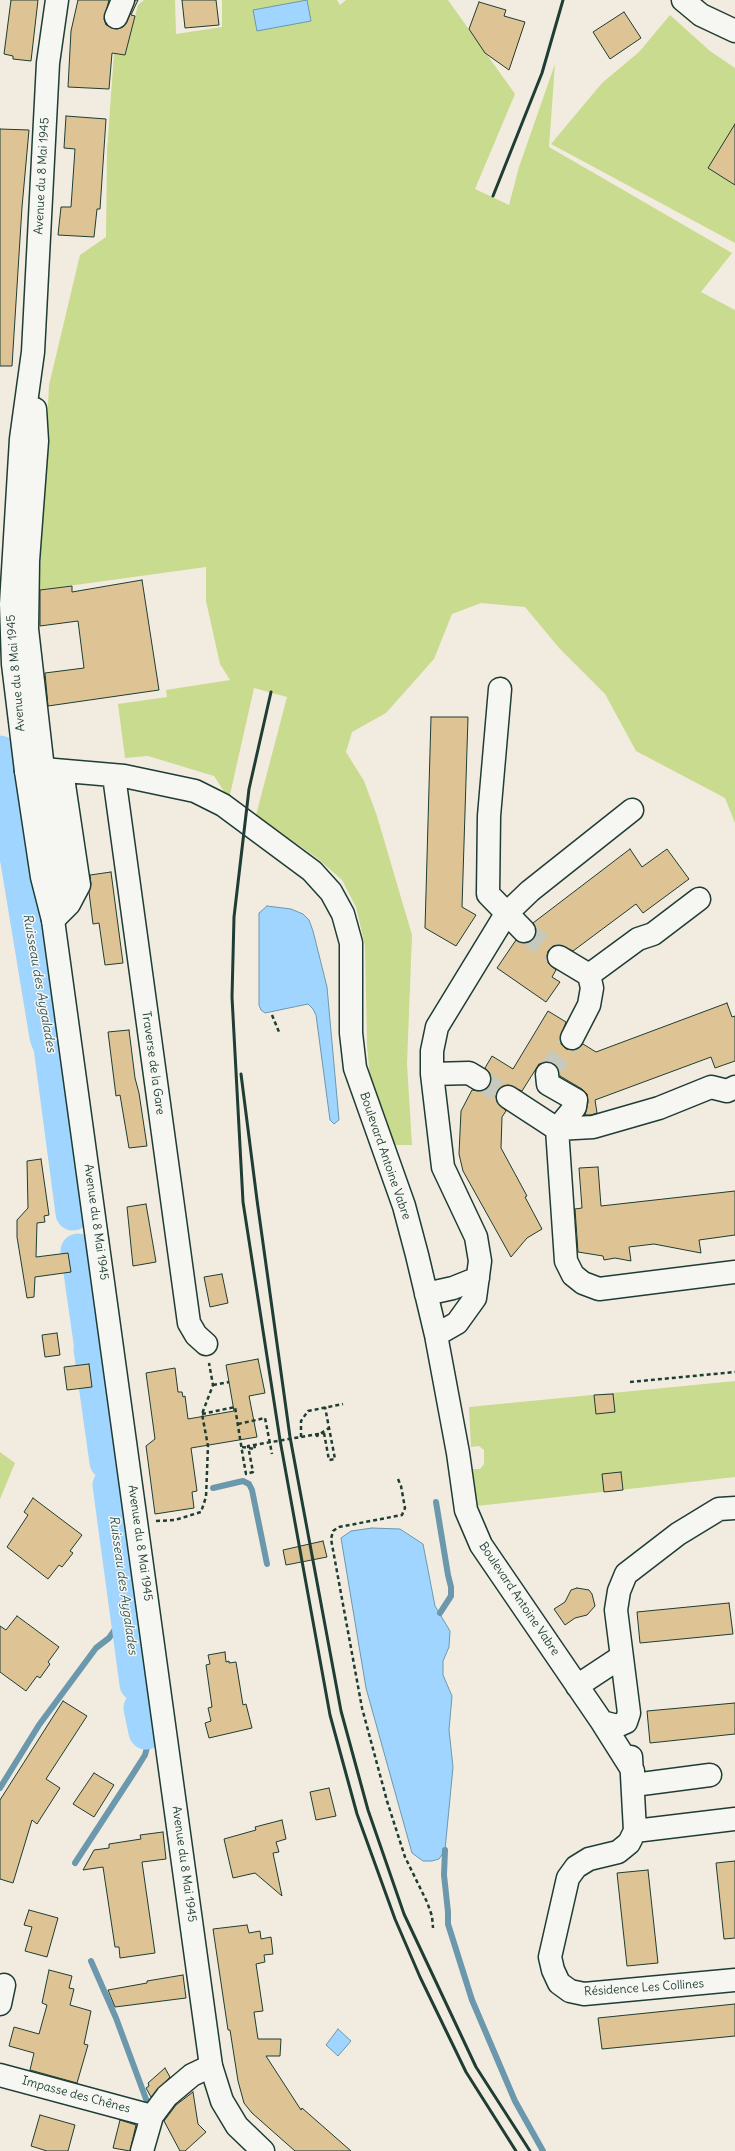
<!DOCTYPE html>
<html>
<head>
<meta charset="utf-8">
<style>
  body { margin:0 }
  canvas { display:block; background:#f1ecdf }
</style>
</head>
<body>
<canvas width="735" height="2151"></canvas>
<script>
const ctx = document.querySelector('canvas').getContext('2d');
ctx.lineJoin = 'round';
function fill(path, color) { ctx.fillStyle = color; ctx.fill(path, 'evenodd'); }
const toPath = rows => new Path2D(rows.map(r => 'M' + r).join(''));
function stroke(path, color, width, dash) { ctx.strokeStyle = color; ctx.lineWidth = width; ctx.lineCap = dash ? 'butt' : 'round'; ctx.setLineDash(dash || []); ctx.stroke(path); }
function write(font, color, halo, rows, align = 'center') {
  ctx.font = font + ' Delius,sans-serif'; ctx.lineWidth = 3; ctx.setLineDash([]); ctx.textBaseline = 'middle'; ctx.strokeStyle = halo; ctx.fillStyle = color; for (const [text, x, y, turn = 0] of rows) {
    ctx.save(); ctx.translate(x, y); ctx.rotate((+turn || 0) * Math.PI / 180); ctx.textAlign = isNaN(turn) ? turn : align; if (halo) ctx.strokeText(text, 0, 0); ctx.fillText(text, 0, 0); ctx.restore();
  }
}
fill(toPath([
  [144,0,175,0,176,34,222,27,222,0,337,0,340,5,346,0,448,0,515,94,475,189,509,205,519,167,555,64,549,147,732,253,701,292,735,310,735,823,725,798,636,751,605,694,560,649,525,607,481,603,452,614,434,659,386,713,352,732,346,752,364,781,377,816,412,935,407,1064,412,1145,393,1145,370,1079,367,1045,365,946,356,907,342,880,317,858,256,815,287,697,254,688,229,799,214,776,148,756,125,758,118,704,167,697,166,690,230,680,220,664,206,601,206,567,39,590,49,385,80,255,106,237,107,151,114,53,125,54,138,5],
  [670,15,710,51,735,68,735,125,708,168,735,185,735,243,551,144,602,83,639,52],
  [735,1381,735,1477,477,1506,473,1469,480,1469,484,1464,484,1450,479,1446,471,1447,469,1407],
  [0,1452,15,1463,0,1499]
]), '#c9db8f');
const water = toPath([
  [307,0,311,21,257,31,253,10,307,0],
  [267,906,291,909,303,914,309,920,313,931,327,987,339,1120,334,1124,330,1120,316,1015,313,1009,308,1004,265,1013,261,1010,259,1005,259,913,267,906],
  [372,1528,400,1529,423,1544,435,1606,450,1631,449,1647,443,1661,443,1675,452,1696,449,1730,453,1767,445,1850,439,1859,432,1861,423,1861,412,1853,366,1688,341,1538,351,1531,372,1528],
  [338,2029,351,2041,338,2056,326,2045,338,2029]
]);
fill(water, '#9fd5fe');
stroke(water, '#6c98ad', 1);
stroke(toPath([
  [213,1488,243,1481,249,1484,252,1490,267,1564],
  [436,1502,448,1575,451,1587,451,1596,440,1613],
  [0,1788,39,1725,96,1648,109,1638,127,1612],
  [445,1850,444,1875,448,1912,448,1924,472,2000,515,2101,543,2151],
  [75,1863,133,1774,145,1755,148,1744],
  [91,1961,116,2018,146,2099]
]), '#6c98ad', 6);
stroke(toPath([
  [0,753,47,1037,51,1047,73,1213],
  [78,1251,91,1342],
  [91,1349,107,1462],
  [110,1485,137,1684],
  [141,1708,146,1732]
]), '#9fd5fe', 35);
const building = toPath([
  [11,0,38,0,31,61,13,59,13,56,4,54,11,0],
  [78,0,109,0,104,19,106,25,117,29,123,27,127,22,135,0,138,0,131,15,135,16,125,55,112,53,109,89,68,87,71,31,78,0],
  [182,0,216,0,219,25,185,28,182,0],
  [479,2,506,10,504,16,525,22,509,70,485,53,469,29,479,2],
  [624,12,641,38,610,59,593,32,624,12],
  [66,116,106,119,100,209,97,209,94,237,58,235,61,207,71,207,75,149,64,148,66,116],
  [735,124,735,185,708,168,735,124],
  [0,129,29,130,22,207,12,366,0,366,0,129],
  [142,580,159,690,48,706,45,673,84,668,78,621,40,626,40,590,72,586,72,592,142,580],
  [431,717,468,717,462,907,476,915,456,946,425,928,431,717],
  [630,849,642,867,667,849,689,879,643,913,636,904,573,951,560,945,553,946,548,951,547,957,548,963,556,970,552,977,560,982,546,1002,497,968,516,940,527,943,533,940,536,928,533,923,630,849],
  [111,872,123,963,105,965,99,923,93,924,89,892,91,884,90,875,111,872],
  [727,1003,732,1017,735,1016,735,1061,715,1068,711,1057,595,1100,597,1113,591,1115,585,1115,588,1102,587,1094,582,1089,560,1076,557,1067,552,1062,545,1062,539,1064,522,1091,508,1085,498,1090,496,1096,497,1102,506,1111,502,1117,501,1148,527,1196,525,1197,542,1229,527,1238,511,1257,463,1171,459,1154,461,1111,472,1090,478,1091,485,1090,490,1085,490,1073,485,1068,492,1056,513,1069,548,1011,566,1022,560,1038,561,1044,566,1049,573,1050,583,1044,596,1052,727,1003],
  [129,1030,135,1078,139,1093,147,1146,129,1148,120,1095,116,1096,108,1032,129,1030],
  [41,1159,49,1215,44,1216,45,1222,37,1223,36,1257,68,1253,71,1272,35,1277,34,1297,27,1298,17,1237,17,1220,28,1208,27,1161,41,1159],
  [598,1167,601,1206,735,1191,735,1235,699,1240,701,1253,654,1244,629,1247,631,1261,615,1258,604,1260,603,1256,578,1252,575,1209,582,1208,579,1168,598,1167],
  [146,1204,156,1262,133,1266,127,1207,146,1204],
  [222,1274,228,1303,210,1307,204,1277,222,1274],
  [57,1333,60,1355,45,1357,42,1335,57,1333],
  [258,1359,265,1393,249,1396,257,1437,191,1448,197,1491,192,1492,194,1508,155,1514,146,1446,155,1439,146,1373,175,1368,178,1392,182,1392,183,1397,185,1396,188,1419,234,1411,226,1365,258,1359],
  [89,1364,92,1387,67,1390,64,1367,89,1364],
  [613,1394,615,1412,596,1414,594,1395,613,1394],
  [621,1472,623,1490,604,1492,602,1474,621,1472],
  [33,1498,82,1535,70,1551,73,1553,62,1567,59,1565,48,1579,7,1547,28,1515,24,1512,33,1498],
  [323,1541,327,1557,286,1565,283,1550,323,1541],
  [577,1588,589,1590,592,1594,595,1606,587,1615,575,1618,565,1625,554,1609,565,1602,571,1590,577,1588],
  [729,1603,733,1634,640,1643,637,1612,729,1603],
  [17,1616,59,1647,48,1662,50,1664,40,1678,37,1676,26,1691,0,1672,0,1626,6,1630,17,1616],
  [225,1652,226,1662,229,1661,229,1663,236,1662,243,1705,246,1704,252,1728,209,1738,205,1723,211,1721,208,1708,212,1707,206,1665,210,1664,208,1655,225,1652],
  [63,1701,87,1716,46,1779,60,1788,37,1824,32,1820,13,1883,0,1879,0,1800,63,1701],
  [735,1703,735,1734,650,1743,647,1711,735,1703],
  [94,1773,114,1785,94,1817,73,1804,94,1773],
  [329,1788,336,1816,316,1820,310,1792,329,1788],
  [282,1820,286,1839,276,1842,279,1852,273,1853,282,1896,255,1873,233,1878,224,1839,256,1830,255,1827,282,1820],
  [163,1832,166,1859,142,1862,155,1953,120,1958,119,1947,115,1947,103,1867,83,1870,94,1850,109,1848,109,1844,141,1839,140,1835,163,1832],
  [735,1861,735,1938,724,1939,716,1863,735,1861],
  [648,1870,658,1963,627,1966,617,1873,648,1870],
  [29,1910,58,1918,47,1957,25,1951,32,1927,24,1925,29,1910],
  [247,1925,249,1933,260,1931,261,1939,271,1937,273,1954,264,1955,265,1962,256,1964,263,2011,254,2012,258,2039,281,2039,280,2056,266,2056,301,2110,302,2108,351,2151,295,2151,252,2113,244,2103,238,2081,230,2030,228,2030,213,1929,247,1925],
  [49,1970,72,1976,69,1988,74,1989,70,2005,91,2011,84,2044,88,2045,77,2083,30,2070,34,2053,9,2046,14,2027,39,2034,47,2005,42,2003,49,1970],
  [183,1975,186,1998,115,2007,108,1990,147,1983,147,1981,183,1975],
  [735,2004,735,2036,602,2049,598,2018,735,2004],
  [165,2068,170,2077,151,2097,146,2088,149,2086,148,2083,165,2068],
  [193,2092,198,2124,206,2132,185,2151,180,2151,164,2121,176,2105,193,2092],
  [40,2115,75,2125,68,2151,47,2151,31,2146,40,2115],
  [120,2120,136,2125,130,2151,113,2148,120,2120]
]);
fill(building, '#dec494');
stroke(building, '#1f3d34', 1);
stroke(toPath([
  [524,931,559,957],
  [547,1074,572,1038],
  [479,1079,508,1097]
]), '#c7c9bd', 22, [22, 11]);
const minor = toPath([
  [116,17,123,0],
  [500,689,489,816,488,894,524,931],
  [26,771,43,769,124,776,195,791,223,805,312,871,331,892,343,914,351,943,351,1033,355,1068,404,1206,417,1255,436,1335,458,1453,466,1510,481,1545,602,1722,633,1771],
  [114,776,189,1323,196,1335,206,1344],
  [53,920,69,904,79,885,62,771],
  [559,957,589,975,592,988,589,1005,572,1038],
  [589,975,638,939,653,934,699,899],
  [432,1074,469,1073,479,1079],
  [547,1074,548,1084,576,1100,575,1107,557,1129,566,1261,573,1275,583,1283,599,1289,735,1272],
  [508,1097,557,1129,593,1127,659,1108,711,1087,727,1091,735,1087],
  [426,1294,453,1288,478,1278],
  [436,1335,457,1323,475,1298,480,1261,476,1237,443,1167,432,1074,432,1051,437,1027,506,914,530,891,632,810],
  [577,1686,621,1657],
  [602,1722,617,1726,626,1722,629,1713,616,1610,619,1591,626,1574,678,1534,719,1509,735,1508],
  [631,1757,635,1831],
  [634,1785,710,1775],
  [635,1831,629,1843,618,1852,589,1859,576,1867,568,1878,550,1957,553,1970,559,1983,570,1991,584,1994,735,1980],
  [635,1831,735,1819],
  [0,2004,4,1985],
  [0,2075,152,2116],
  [142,2151,152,2116,167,2096,192,2075,211,2066]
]);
const major = toPath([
  [57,0,48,63,33,352,21,439,11,604,13,664,26,771,42,877,53,920,211,2066,222,2101,237,2126,263,2151],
  [683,0,701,15,735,31],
  [35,409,37,441,28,561,27,629,43,769,59,874,55,910]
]);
stroke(minor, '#1f3d34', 25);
stroke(major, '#1f3d34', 25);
stroke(toPath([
  [272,1015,279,1032],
  [630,1382,735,1372],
  [213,1385,229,1382],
  [202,1414,235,1407,243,1457],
  [238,1424,265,1418,272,1454],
  [324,1433,329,1460,335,1459,325,1407],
  [316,1434,317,1436,329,1428],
  [301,1437,301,1421,308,1411,343,1404],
  [242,1447,255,1449,254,1444],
  [398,1479,401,1486,405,1508,402,1515,339,1527,333,1531,331,1539,362,1708,387,1801,405,1857,427,1902,432,1916,433,1928],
  [156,1521,175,1520,201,1512,206,1497,208,1446,202,1414,213,1385,209,1363]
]), '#1f3d34', 2.5, [4, 3]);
stroke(minor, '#f6f6f2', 22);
stroke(major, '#f6f6f2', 22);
stroke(toPath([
  [493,196,542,73,563,0],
  [271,692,249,789,234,917,232,997,243,1202,280,1440,330,1715,357,1814,395,1919,420,1977,466,2072,516,2151],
  [241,1074,257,1200,290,1437,341,1711,368,1810,404,1914,476,2067,530,2151]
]), '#1f3d34', 3);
stroke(toPath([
  [243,1457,246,1474,253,1472,248,1446,324,1433]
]), '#1f3d34', 2.5, [4, 3]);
write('12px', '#1f3d34', '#f6f6f2', [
  ["Avenue du 8 Mai 1945",42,176,-87],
  ["Avenue du 8 Mai 1945",16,673,-95],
  ["Traverse de la Gare",153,1063,82],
  ["Boulevard Antoine Vabre",385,1156,71],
  ["Avenue du 8 Mai 1945",96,1222,82],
  ["Avenue du 8 Mai 1945",140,1543,82],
  ["Boulevard Antoine Vabre",519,1599,56],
  ["Avenue du 8 Mai 1945",184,1864,82],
  ["Résidence Les Collines",644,1988,-4],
  ["Impasse des Chênes",76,2095,15]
]);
write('italic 13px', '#395b5c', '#f6f6f2', [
  ["Ruisseau des Aygalades",39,983,80],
  ["Ruisseau des Aygalades",123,1585,82]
]);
</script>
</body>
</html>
